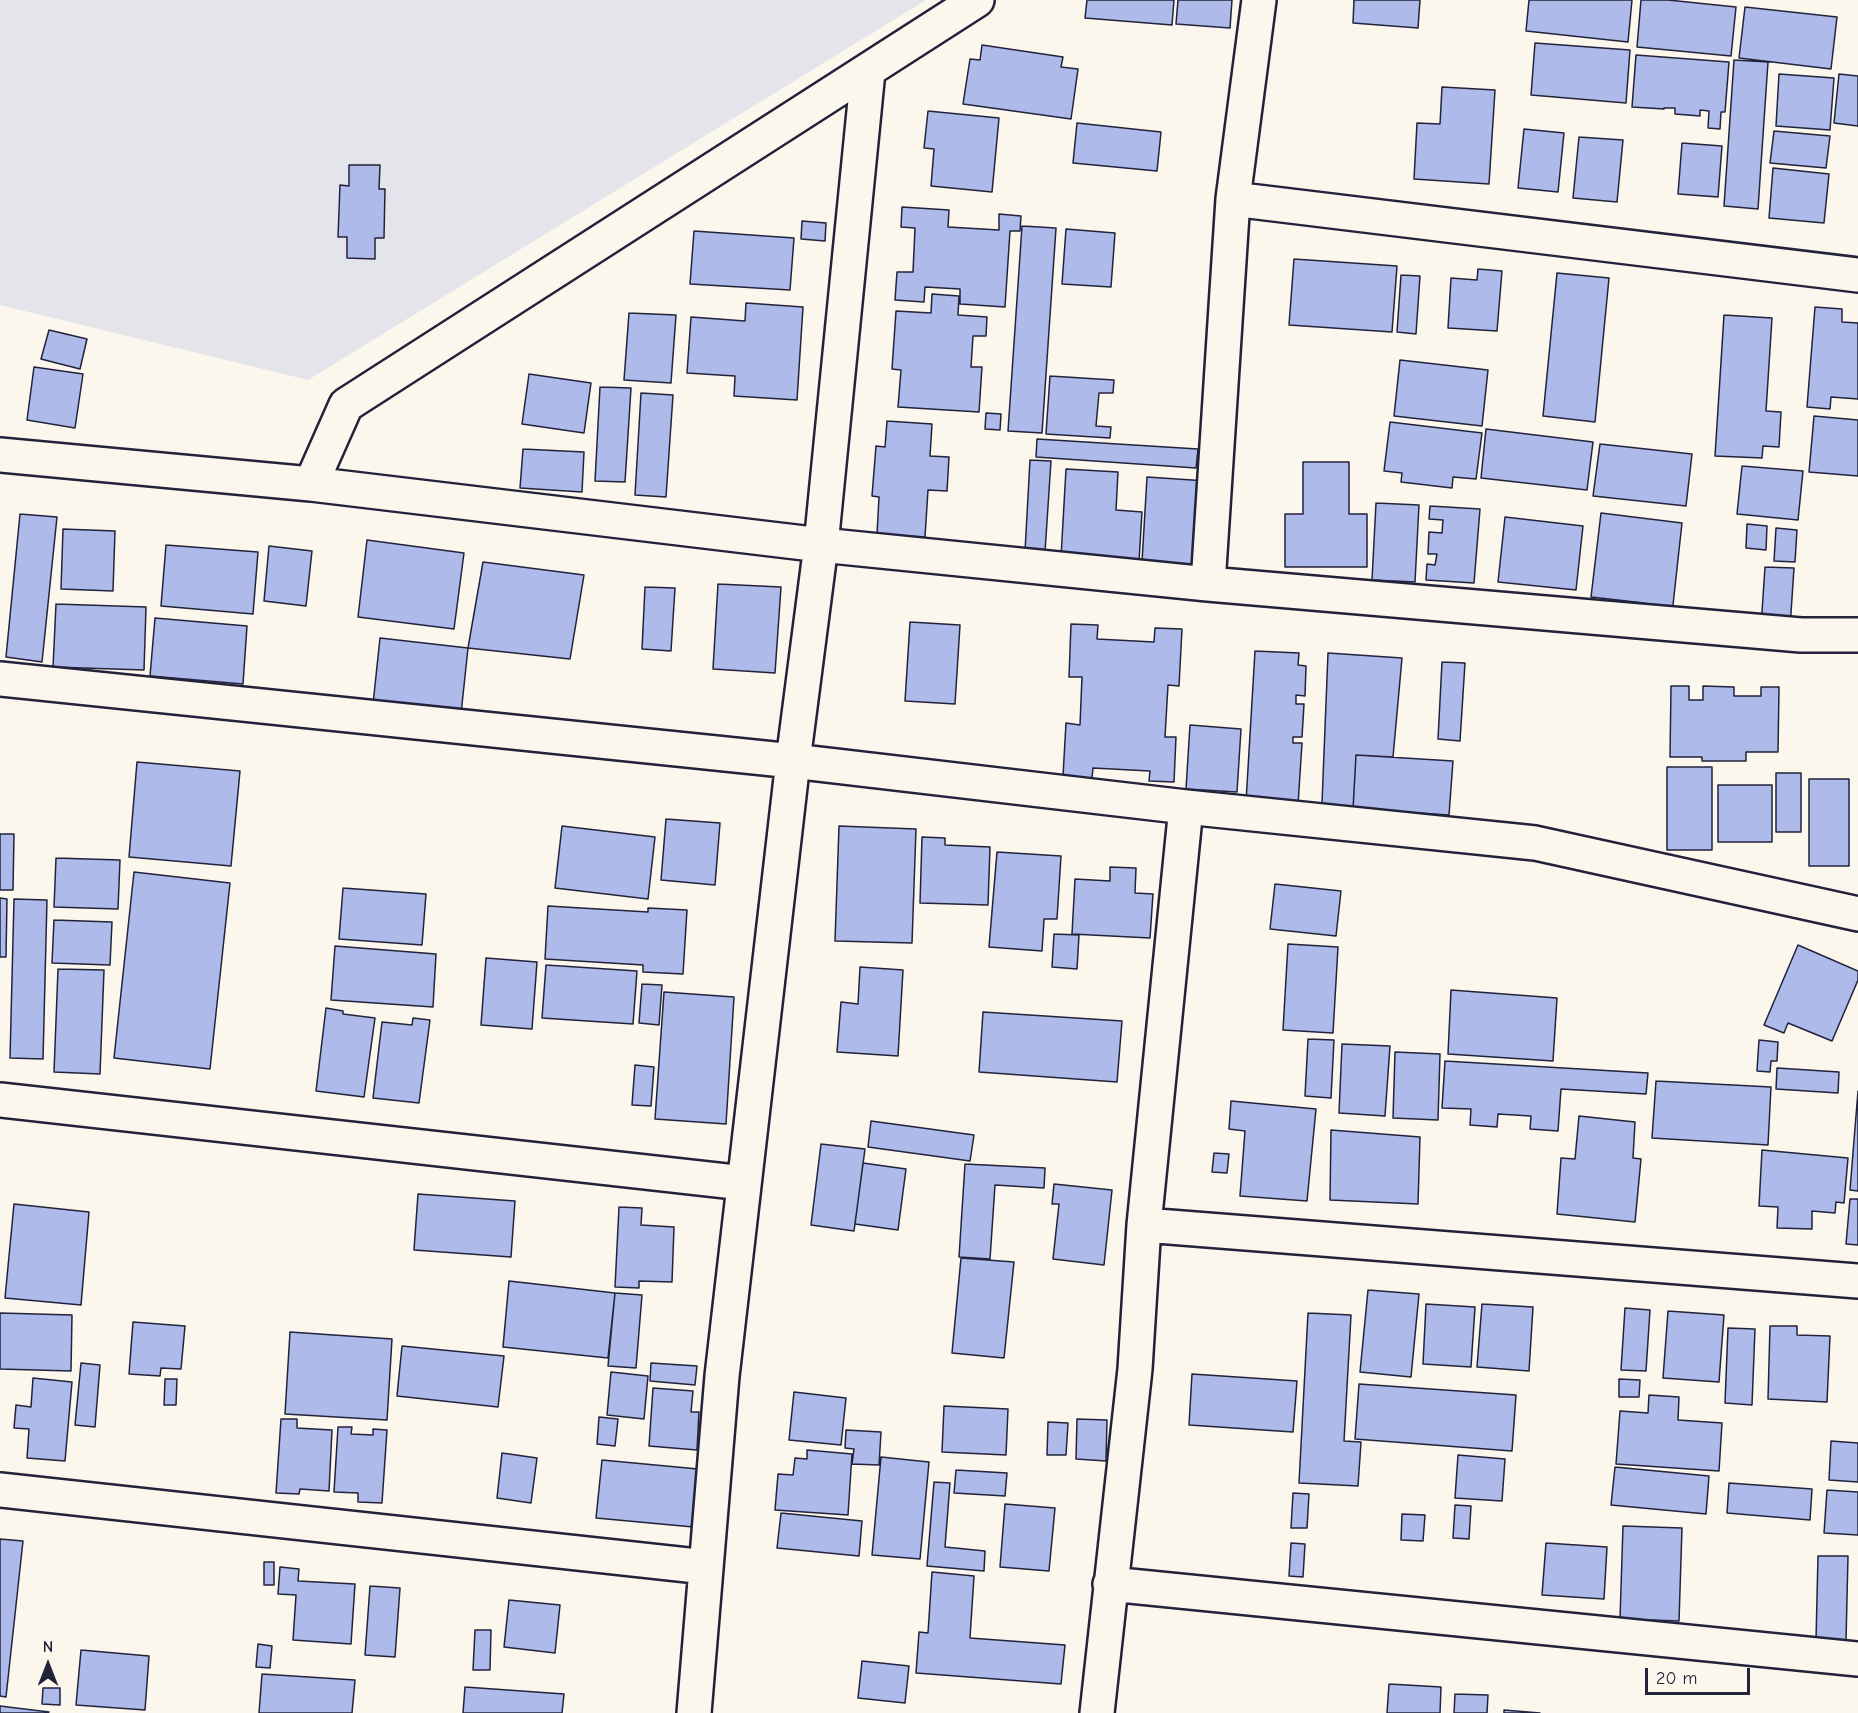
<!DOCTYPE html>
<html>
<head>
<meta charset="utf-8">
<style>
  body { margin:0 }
  #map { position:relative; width:1858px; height:1713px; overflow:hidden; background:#fbf7ec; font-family:"Comic Neue",sans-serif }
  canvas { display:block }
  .north { position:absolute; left:18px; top:1635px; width:60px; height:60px; -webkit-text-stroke:4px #fbf7ec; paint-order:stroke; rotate:0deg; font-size:16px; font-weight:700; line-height:24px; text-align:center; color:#22223b }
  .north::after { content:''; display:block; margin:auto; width:21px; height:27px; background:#22223b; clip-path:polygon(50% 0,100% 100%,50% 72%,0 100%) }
  .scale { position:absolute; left:1645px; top:1668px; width:105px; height:27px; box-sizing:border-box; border:3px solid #22223b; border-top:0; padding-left:8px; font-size:18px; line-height:21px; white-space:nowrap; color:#22223b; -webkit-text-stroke:4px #fbf7ec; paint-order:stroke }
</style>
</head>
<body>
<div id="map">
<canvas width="1858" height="1713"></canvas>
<div class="north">N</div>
<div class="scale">20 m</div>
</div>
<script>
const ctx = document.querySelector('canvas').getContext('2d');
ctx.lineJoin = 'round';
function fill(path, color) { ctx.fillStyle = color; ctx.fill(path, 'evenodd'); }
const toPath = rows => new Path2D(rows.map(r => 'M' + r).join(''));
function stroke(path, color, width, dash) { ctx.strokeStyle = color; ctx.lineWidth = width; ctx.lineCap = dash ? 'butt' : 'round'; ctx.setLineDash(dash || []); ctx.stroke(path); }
fill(toPath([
  [0,0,926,0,308,380,0,305]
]), '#e4e5eb');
const building = toPath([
  [1087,0,1174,0,1172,25,1085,18,1087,0],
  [1178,0,1232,0,1230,28,1176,24,1178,0],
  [1354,0,1420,0,1418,28,1353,23,1354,0],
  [1529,0,1632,0,1628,42,1526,31,1529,0],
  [1641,0,1668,0,1736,7,1731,56,1637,47,1641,0],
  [1745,7,1837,17,1831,69,1739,58,1745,7],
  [1535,43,1630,50,1626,103,1531,95,1535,43],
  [982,45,1063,57,1061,67,1078,69,1071,119,963,104,970,59,980,60,982,45],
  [1636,55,1729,62,1725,112,1721,112,1720,129,1708,128,1709,111,1700,110,1700,116,1675,114,1675,108,1664,108,1664,109,1632,107,1636,55],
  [1734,60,1768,62,1758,209,1724,206,1734,60],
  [1779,74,1834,78,1830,130,1776,126,1779,74],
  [1839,74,1858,76,1858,126,1834,123,1839,74],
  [1442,87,1495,90,1489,184,1414,179,1417,123,1440,124,1442,87],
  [928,111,999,118,992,192,931,186,934,149,924,148,928,111],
  [1077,123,1161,132,1157,171,1073,163,1077,123],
  [1524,129,1564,133,1558,192,1518,188,1524,129],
  [1774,131,1830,136,1826,168,1770,163,1774,131],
  [1579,137,1623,140,1617,202,1573,198,1579,137],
  [1682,143,1722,146,1718,197,1678,194,1682,143],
  [349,165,380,165,379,189,385,189,384,238,375,238,375,259,347,258,347,237,338,237,340,185,349,186,349,165],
  [1773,168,1829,174,1824,223,1769,218,1773,168],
  [902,207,949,210,948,227,999,230,999,214,1021,216,1020,231,1010,231,1005,307,960,304,960,289,925,287,924,302,895,300,897,272,913,272,915,228,901,227,902,207],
  [802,221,826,223,825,241,801,239,802,221],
  [1022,226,1056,228,1042,433,1008,431,1022,226],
  [1066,229,1115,233,1111,287,1062,284,1066,229],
  [694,231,794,238,790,290,690,284,694,231],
  [1294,259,1397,266,1392,332,1289,325,1294,259],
  [1478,269,1502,271,1497,331,1448,328,1451,278,1477,280,1478,269],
  [1557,273,1609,278,1595,422,1543,416,1557,273],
  [1401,275,1420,276,1416,334,1397,332,1401,275],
  [932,294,959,296,958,315,987,317,986,336,973,336,971,367,982,367,979,412,898,407,901,370,892,369,896,311,931,313,932,294],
  [746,303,803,307,797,400,734,396,735,376,687,373,691,317,745,321,746,303],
  [1815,307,1842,309,1842,322,1858,323,1858,399,1831,397,1830,409,1807,407,1815,307],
  [629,313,676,315,671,383,624,380,629,313],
  [1724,315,1772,318,1766,411,1781,412,1779,447,1763,446,1762,458,1715,456,1724,315],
  [49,330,87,339,80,369,41,359,49,330],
  [1400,360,1488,370,1482,426,1394,416,1400,360],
  [34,367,83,374,75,428,27,420,34,367],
  [529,374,591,383,584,433,522,424,529,374],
  [1050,376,1114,380,1113,393,1099,393,1096,426,1111,427,1110,438,1046,434,1050,376],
  [600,387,631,388,625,482,595,481,600,387],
  [641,393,673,395,666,497,635,495,641,393],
  [986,413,1001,414,1000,430,985,429,986,413],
  [1814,416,1858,420,1858,476,1809,472,1814,416],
  [887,421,932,424,930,456,949,457,947,491,928,490,925,537,877,534,879,497,872,496,876,446,885,447,887,421],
  [1390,422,1482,433,1476,479,1453,477,1452,488,1401,482,1402,473,1384,471,1390,422],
  [1486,429,1593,442,1587,490,1481,478,1486,429],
  [1037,439,1198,449,1196,468,1036,457,1037,439],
  [1600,444,1692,454,1686,506,1593,496,1600,444],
  [523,449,584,452,582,492,520,488,523,449],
  [1030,460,1051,461,1045,552,1025,551,1030,460],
  [1303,462,1349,462,1349,514,1367,514,1367,567,1285,567,1285,514,1303,514,1303,462],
  [1742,466,1803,471,1798,520,1737,514,1742,466],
  [1066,469,1118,472,1116,510,1142,512,1139,561,1061,557,1066,469],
  [1147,477,1207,481,1201,565,1142,562,1147,477],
  [1376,503,1419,505,1415,582,1372,580,1376,503],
  [1430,506,1480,509,1474,583,1426,580,1427,564,1435,565,1437,554,1428,554,1429,532,1442,533,1443,520,1429,519,1430,506],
  [1601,513,1682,523,1672,614,1643,610,1644,603,1591,597,1601,513],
  [20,514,57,517,42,662,6,657,20,514],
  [1505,517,1583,526,1576,590,1498,582,1505,517],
  [1747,524,1767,526,1766,550,1746,548,1747,524],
  [1776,528,1797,530,1795,562,1774,561,1776,528],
  [63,529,115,531,113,591,61,589,63,529],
  [367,540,464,553,454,629,358,617,367,540],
  [166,545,258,552,253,614,161,606,166,545],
  [269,546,312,551,306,606,264,601,269,546],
  [483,562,584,575,570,659,468,648,483,562],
  [1765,567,1794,568,1790,628,1761,627,1765,567],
  [718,584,781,587,775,673,713,669,718,584],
  [645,587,675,588,671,651,642,649,645,587],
  [56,604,146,607,144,670,53,667,56,604],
  [155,618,247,626,243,684,150,676,155,618],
  [910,622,960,625,955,704,905,701,910,622],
  [1071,624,1098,625,1097,639,1154,642,1155,628,1182,629,1179,686,1168,685,1165,737,1176,737,1174,782,1149,781,1150,771,1093,768,1092,778,1063,776,1066,723,1080,725,1082,677,1069,677,1071,624],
  [380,638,468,648,461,714,373,704,380,638],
  [1255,651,1299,653,1298,665,1306,666,1305,696,1296,695,1296,704,1304,704,1302,737,1293,737,1293,743,1302,743,1298,805,1246,802,1255,651],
  [1328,653,1402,658,1393,757,1356,755,1353,809,1322,803,1328,653],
  [1442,662,1465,663,1460,741,1438,739,1442,662],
  [1671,686,1689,686,1689,700,1703,700,1703,686,1734,687,1734,696,1761,696,1761,687,1779,687,1778,752,1746,752,1746,761,1702,761,1702,757,1670,757,1671,686],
  [1190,725,1241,729,1237,792,1186,789,1190,725],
  [1356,755,1453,761,1449,815,1353,809,1356,755],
  [137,762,240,771,231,866,129,857,137,762],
  [1667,767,1712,767,1712,850,1667,850,1667,767],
  [1776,773,1801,773,1801,832,1776,832,1776,773],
  [1809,779,1849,779,1849,866,1809,866,1809,779],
  [1718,785,1772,785,1772,842,1718,842,1718,785],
  [666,819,720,823,715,885,661,880,666,819],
  [562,826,655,837,648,899,555,888,562,826],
  [839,826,916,829,912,943,835,941,839,826],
  [0,834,14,834,13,890,0,890,0,834],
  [922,837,945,838,945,845,990,847,988,905,920,903,922,837],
  [997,852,1061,856,1057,919,1044,919,1042,951,989,947,997,852],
  [56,858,120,860,118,909,54,907,56,858],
  [1110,867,1136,868,1135,893,1153,894,1150,938,1072,934,1075,879,1110,881,1110,867],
  [134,872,230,883,210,1069,114,1058,134,872],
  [1275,884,1341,891,1336,936,1270,929,1275,884],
  [343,888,426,894,422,945,339,939,343,888],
  [0,898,7,899,6,957,0,957,0,898],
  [14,899,47,900,43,1059,10,1058,14,899],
  [548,906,648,912,648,908,687,910,683,974,643,972,643,965,545,959,548,906],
  [54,920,112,922,110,965,52,963,54,920],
  [1054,934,1079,935,1077,969,1052,967,1054,934],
  [1288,944,1338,947,1333,1033,1283,1030,1288,944],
  [1798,945,1858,971,1858,980,1832,1041,1788,1023,1784,1033,1764,1025,1798,945],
  [335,946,436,954,433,1007,331,1000,335,946],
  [486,958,537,962,532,1029,481,1025,486,958],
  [546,965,637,971,633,1024,542,1018,546,965],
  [860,967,903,970,898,1056,837,1052,841,1002,858,1004,860,967],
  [58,969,104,970,100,1074,54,1072,58,969],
  [642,984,662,985,659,1025,639,1023,642,984],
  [1451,990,1557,998,1553,1061,1448,1054,1451,990],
  [664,992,734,997,726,1124,655,1119,664,992],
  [326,1008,343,1011,343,1014,375,1018,364,1097,316,1091,326,1008],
  [983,1012,1122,1021,1117,1082,979,1072,983,1012],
  [413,1018,430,1020,419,1103,373,1098,382,1022,412,1025,413,1018],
  [1308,1039,1334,1040,1331,1098,1305,1096,1308,1039],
  [1759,1040,1778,1042,1777,1061,1771,1061,1770,1072,1757,1071,1759,1040],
  [1342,1044,1390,1046,1385,1116,1339,1113,1342,1044],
  [1395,1052,1440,1054,1438,1120,1393,1118,1395,1052],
  [1445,1061,1648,1073,1646,1094,1561,1089,1558,1131,1530,1129,1531,1116,1498,1114,1497,1127,1470,1125,1471,1109,1442,1108,1445,1061],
  [635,1065,654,1067,651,1106,632,1105,635,1065],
  [1777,1068,1839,1072,1838,1093,1776,1089,1777,1068],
  [1656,1081,1771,1087,1768,1145,1652,1138,1656,1081],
  [1858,1091,1858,1191,1850,1190,1858,1091],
  [1231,1101,1316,1109,1307,1201,1240,1196,1245,1131,1229,1129,1231,1101],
  [1579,1116,1635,1122,1633,1158,1641,1159,1635,1222,1557,1214,1561,1158,1575,1159,1579,1116],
  [871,1121,974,1135,970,1161,868,1147,871,1121],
  [1331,1130,1420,1137,1418,1204,1330,1200,1331,1130],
  [821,1144,865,1149,854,1231,811,1225,821,1144],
  [1762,1150,1848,1158,1844,1203,1836,1202,1835,1213,1812,1211,1812,1229,1777,1228,1778,1207,1759,1206,1762,1150],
  [1214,1153,1229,1154,1227,1173,1212,1172,1214,1153],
  [863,1163,906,1169,898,1230,855,1224,863,1163],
  [965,1164,1045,1168,1044,1188,995,1185,990,1259,959,1257,965,1164],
  [1054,1184,1112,1190,1104,1265,1053,1259,1059,1204,1052,1204,1054,1184],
  [418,1194,515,1201,511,1257,414,1250,418,1194],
  [1850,1199,1858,1199,1858,1245,1846,1244,1850,1199],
  [14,1204,89,1212,81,1305,5,1298,14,1204],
  [619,1207,642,1208,641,1225,674,1227,672,1282,639,1281,639,1288,615,1287,619,1207],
  [961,1258,1014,1262,1004,1358,952,1353,961,1258],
  [509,1281,615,1293,608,1358,503,1347,509,1281],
  [1368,1290,1419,1294,1411,1377,1360,1372,1368,1290],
  [615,1293,642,1295,636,1368,608,1366,615,1293],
  [1426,1304,1475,1307,1471,1367,1423,1364,1426,1304],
  [1482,1304,1533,1307,1529,1371,1477,1367,1482,1304],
  [1625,1308,1650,1310,1646,1371,1621,1370,1625,1308],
  [1668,1311,1724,1315,1719,1382,1663,1378,1668,1311],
  [0,1313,72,1315,71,1371,0,1369,0,1313],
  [1308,1313,1351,1315,1344,1441,1361,1442,1358,1486,1299,1483,1308,1313],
  [133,1322,185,1326,181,1369,161,1368,160,1376,129,1374,133,1322],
  [1770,1326,1797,1326,1797,1335,1830,1336,1827,1402,1768,1399,1770,1326],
  [1728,1328,1755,1329,1752,1405,1725,1403,1728,1328],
  [290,1332,392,1339,387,1420,285,1414,290,1332],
  [402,1346,504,1356,498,1407,397,1396,402,1346],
  [81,1363,100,1365,95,1427,75,1425,81,1363],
  [651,1363,697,1366,695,1385,650,1381,651,1363],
  [611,1372,648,1376,644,1419,607,1415,611,1372],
  [1192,1374,1297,1381,1293,1432,1189,1425,1192,1374],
  [33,1378,72,1382,65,1461,27,1458,29,1429,14,1428,16,1405,31,1407,33,1378],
  [165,1379,177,1379,176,1405,164,1405,165,1379],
  [1619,1379,1640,1380,1639,1397,1619,1397,1619,1379],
  [1359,1384,1516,1395,1512,1451,1355,1439,1359,1384],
  [653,1388,693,1391,691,1412,699,1412,697,1450,649,1446,653,1388],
  [794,1392,846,1398,841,1445,789,1440,794,1392],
  [1649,1395,1679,1397,1678,1420,1722,1423,1719,1471,1616,1464,1620,1411,1648,1413,1649,1395],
  [944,1406,1008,1409,1006,1455,942,1452,944,1406],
  [599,1417,618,1419,615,1446,597,1444,599,1417],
  [281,1419,297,1419,297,1428,332,1430,329,1491,300,1489,299,1494,276,1493,281,1419],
  [1077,1419,1107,1420,1106,1461,1076,1459,1077,1419],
  [1048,1422,1068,1423,1066,1455,1047,1455,1048,1422],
  [338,1427,352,1427,351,1434,373,1435,373,1429,387,1430,382,1503,358,1502,358,1493,334,1492,338,1427],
  [846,1430,881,1432,879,1465,852,1464,854,1449,845,1448,846,1430],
  [1831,1441,1858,1443,1858,1482,1829,1480,1831,1441],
  [807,1450,852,1454,848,1515,775,1510,778,1474,793,1475,795,1458,807,1459,807,1450],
  [502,1453,537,1458,531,1503,497,1498,502,1453],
  [1458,1455,1505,1459,1502,1501,1455,1498,1458,1455],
  [881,1457,929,1462,920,1559,872,1555,881,1457],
  [602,1460,698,1469,693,1527,596,1518,602,1460],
  [1615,1467,1709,1476,1706,1514,1611,1505,1615,1467],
  [956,1470,1007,1473,1005,1496,954,1493,956,1470],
  [934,1482,950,1483,945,1547,985,1551,984,1571,927,1566,934,1482],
  [1729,1483,1812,1489,1810,1520,1727,1513,1729,1483],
  [1827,1490,1858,1492,1858,1535,1824,1533,1827,1490],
  [1293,1493,1309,1494,1307,1528,1291,1528,1293,1493],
  [1005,1504,1055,1508,1049,1571,1000,1567,1005,1504],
  [1455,1505,1471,1506,1469,1539,1453,1538,1455,1505],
  [781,1513,862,1521,859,1556,777,1548,781,1513],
  [1402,1514,1425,1515,1423,1541,1401,1540,1402,1514],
  [1623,1526,1682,1528,1679,1621,1620,1619,1623,1526],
  [0,1539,23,1541,6,1697,0,1696,0,1539],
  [1291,1543,1305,1544,1303,1577,1289,1576,1291,1543],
  [1546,1543,1607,1547,1604,1599,1542,1595,1546,1543],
  [1818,1556,1848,1556,1846,1641,1816,1640,1818,1556],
  [264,1562,274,1562,274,1585,264,1585,264,1562],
  [280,1567,299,1569,298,1581,355,1584,351,1644,293,1640,296,1595,278,1594,280,1567],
  [932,1572,974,1576,970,1638,1065,1645,1061,1684,916,1673,919,1632,928,1633,932,1572],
  [370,1586,400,1588,395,1657,365,1655,370,1586],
  [509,1600,560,1605,555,1653,504,1647,509,1600],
  [475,1630,491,1630,490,1670,473,1670,475,1630],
  [258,1644,272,1646,270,1668,256,1667,258,1644],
  [81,1650,149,1656,145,1710,76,1705,81,1650],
  [862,1661,909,1666,905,1703,858,1698,862,1661],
  [262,1674,355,1680,352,1713,259,1713,262,1674],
  [1389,1684,1441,1687,1440,1713,1387,1713,1389,1684],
  [465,1687,564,1694,562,1713,463,1713,465,1687],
  [43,1688,60,1688,60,1705,42,1704,43,1688],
  [1455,1694,1488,1695,1487,1713,1454,1713,1455,1694],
  [0,1706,49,1712,48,1713,0,1713,0,1706],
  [1504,1710,1540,1713,1504,1713,1504,1710]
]);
fill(building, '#adbaea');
stroke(building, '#22223b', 1.5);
const minor = toPath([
  [1233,199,1858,275],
  [0,455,311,484,821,545,1208,584,1801,635,1858,635],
  [311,484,346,405,977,0],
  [1208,584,1233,199,1259,0],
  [0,679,793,761,1186,807,1535,843,1858,914],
  [0,1100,744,1183],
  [1144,1225,1858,1281],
  [0,1490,706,1567],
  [1110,1584,1858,1659],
  [694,1713,722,1376,793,761,821,545,868,71],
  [1097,1713,1135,1369,1144,1225,1186,807]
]);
stroke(minor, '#22223b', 38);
stroke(minor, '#fbf7ec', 33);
</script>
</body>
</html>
